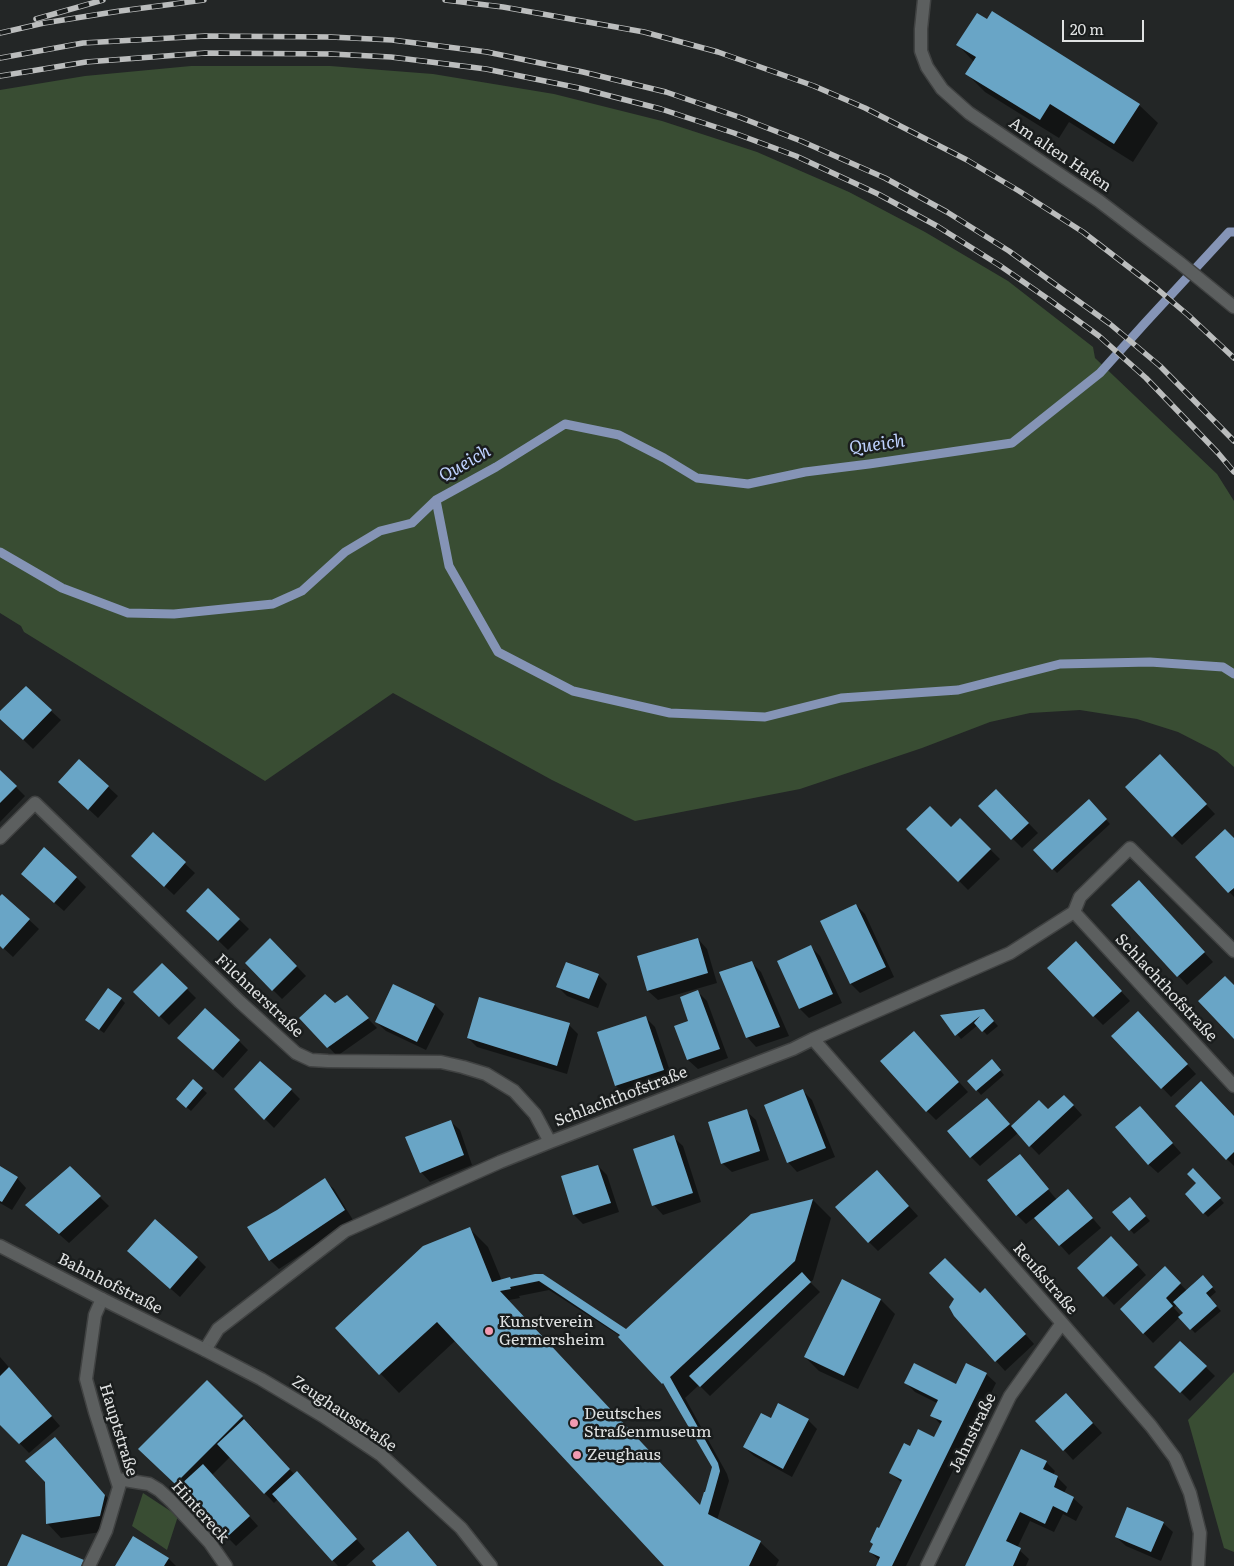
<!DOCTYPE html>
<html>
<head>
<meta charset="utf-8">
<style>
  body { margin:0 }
  #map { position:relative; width:1234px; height:1566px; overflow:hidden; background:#232626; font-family:Literata,serif }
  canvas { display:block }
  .scale { position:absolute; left:1062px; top:20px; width:82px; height:22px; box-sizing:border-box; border:2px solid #e0e2e2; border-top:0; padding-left:6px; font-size:15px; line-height:18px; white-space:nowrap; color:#e0e2e2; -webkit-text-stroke:4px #1a1d1d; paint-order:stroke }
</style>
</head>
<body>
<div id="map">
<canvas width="1234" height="1566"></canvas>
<div class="scale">20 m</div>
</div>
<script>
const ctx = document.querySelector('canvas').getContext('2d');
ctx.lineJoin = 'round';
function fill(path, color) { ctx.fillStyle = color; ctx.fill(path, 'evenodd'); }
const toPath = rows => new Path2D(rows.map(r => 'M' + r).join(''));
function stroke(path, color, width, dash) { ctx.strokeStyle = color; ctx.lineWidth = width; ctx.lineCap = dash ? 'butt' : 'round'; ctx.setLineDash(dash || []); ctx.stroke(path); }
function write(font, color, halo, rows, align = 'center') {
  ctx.font = font + ' Literata,serif'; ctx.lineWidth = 5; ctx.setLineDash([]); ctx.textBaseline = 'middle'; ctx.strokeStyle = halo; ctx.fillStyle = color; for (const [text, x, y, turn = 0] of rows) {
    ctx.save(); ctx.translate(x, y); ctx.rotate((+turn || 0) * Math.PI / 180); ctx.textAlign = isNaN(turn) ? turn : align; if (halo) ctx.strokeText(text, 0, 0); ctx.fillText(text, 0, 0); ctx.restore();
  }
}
fill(toPath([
  [191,66,330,66,433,74,554,94,662,121,757,152,849,192,925,232,1008,281,1093,347,1095,358,1217,474,1234,501,1234,767,1217,752,1178,732,1137,719,1080,710,1030,713,990,722,922,748,800,789,635,821,552,780,393,693,265,781,24,632,21,626,0,613,0,90,85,76],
  [1234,1372,1234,1552,1224,1548,1188,1420],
  [143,1493,178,1516,167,1550,132,1526]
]), '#394d33');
fill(toPath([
  [958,45,1139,105,1158,123,1133,162,1069,122,1059,138,985,92,967,74,974,62],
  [51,711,61,720,33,749,0,717,0,713],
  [79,760,118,796,98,818,69,791],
  [1169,765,1215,814,1182,845,1173,836],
  [0,771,25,796,0,822],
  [996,790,1038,833,1022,848,980,806],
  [1089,801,1110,824,1057,873,1035,850],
  [960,820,1000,859,968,890,908,829,951,829],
  [153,834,195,873,174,895,142,865],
  [1234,840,1234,897,1197,857],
  [76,877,86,887,64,911,32,883],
  [208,889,249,929,228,950,188,911],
  [1148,891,1213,962,1187,985,1113,905],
  [2,895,39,929,13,957,0,945,0,898],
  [856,905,865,914,894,977,860,993,851,984],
  [270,939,306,976,282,999,246,963],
  [698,939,707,949,717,983,658,1000,648,991,638,957],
  [810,946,820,956,842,1003,809,1018,800,1009,778,961],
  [1085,952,1130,1001,1103,1025,1094,1016],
  [751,962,761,972,789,1036,756,1047,747,1037],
  [162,964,196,998,169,1025,135,992],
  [598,975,607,984,598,1008,567,996,558,987],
  [394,985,435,1005,444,1014,426,1050,386,1031,376,1022],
  [698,992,707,1001,728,1058,698,1069,688,1060,676,1026,690,1021],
  [347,997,377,1028,337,1056,301,1018,335,1005],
  [121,999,125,1003,104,1033,91,1024],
  [988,1015,998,1026,987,1035,978,1025,961,1039,942,1016],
  [646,1018,655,1027,673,1080,625,1095,616,1086,599,1033],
  [1147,1022,1196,1074,1171,1097,1113,1036],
  [569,1025,578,1034,567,1074,477,1047,468,1038],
  [239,1041,248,1050,223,1078,188,1047],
  [923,1042,968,1092,936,1120,927,1111],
  [996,1065,1004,1075,981,1095,969,1081],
  [193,1081,207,1093,191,1111,182,1103],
  [235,1089,291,1090,300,1099,274,1128],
  [803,1091,812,1100,835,1157,797,1172,788,1162],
  [1073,1105,1082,1115,1039,1155,1018,1133,980,1166,971,1157,996,1109,1012,1127,1048,1111],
  [746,1111,756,1120,769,1160,732,1172,722,1163],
  [1149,1117,1181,1153,1158,1173,1148,1164],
  [1234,1117,1234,1166,1227,1159],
  [450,1121,460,1130,472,1165,430,1182,421,1172],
  [673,1137,683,1146,701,1202,663,1215,654,1205],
  [1020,1156,1057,1200,1077,1200,1101,1228,1069,1255,1035,1217,1026,1224,1017,1215],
  [598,1166,607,1175,619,1212,583,1224,574,1215],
  [0,1168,17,1178,26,1188,12,1210,0,1203],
  [70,1168,109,1206,69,1243,36,1214],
  [1193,1170,1224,1203,1208,1217,1186,1194,1198,1183],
  [324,1180,334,1189,353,1220,279,1269,270,1260,278,1211],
  [886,1181,918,1216,878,1251,869,1242],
  [813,1200,831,1218,813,1280,810,1282,820,1292,710,1396,699,1385,685,1398,727,1474,729,1481,717,1520,760,1542,779,1560,776,1566,666,1566,456,1340,399,1393,337,1328,469,1228,488,1247,502,1281,511,1281,535,1275,626,1331],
  [549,1290,620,1336,670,1391,714,1467,701,1507,510,1303,509,1300,520,1298,519,1296],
  [1134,1203,1150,1221,1134,1234,1114,1212],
  [1121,1247,1146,1275,1114,1305,1079,1268],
  [197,1258,206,1267,180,1297,138,1260],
  [1165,1268,1187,1291,1207,1281,1216,1292,1209,1298,1221,1311,1195,1333,1180,1317,1153,1343,1121,1309],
  [1178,1304,1185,1313,1181,1316,1174,1308],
  [842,1281,881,1300,895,1314,858,1389,819,1371,805,1357],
  [980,1294,994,1299,1034,1344,1005,1371,996,1361],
  [1180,1342,1215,1376,1190,1401,1156,1367],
  [0,1357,60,1426,29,1453,0,1423],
  [986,1374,996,1383,906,1566,877,1566,880,1561,870,1552,879,1529,902,1483,891,1473,911,1447,935,1439,941,1425,932,1415,937,1403,915,1392,906,1383,956,1385],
  [207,1382,256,1431,255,1432,295,1475,306,1482,365,1549,346,1566,338,1566,278,1499,274,1503,230,1457,212,1475,258,1526,236,1546,140,1449],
  [1076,1404,1102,1433,1073,1460,1064,1450],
  [771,1420,808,1420,817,1429,792,1477,754,1456,744,1447],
  [55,1439,69,1453,118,1510,114,1530,61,1538,47,1523],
  [1046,1462,1055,1471,1053,1475,1057,1477,1067,1487,1064,1493,1073,1498,1083,1507,1076,1521,1063,1514,1054,1532,1030,1521,1017,1548,1029,1559,1026,1566,966,1566],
  [1163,1523,1173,1532,1161,1561,1126,1546,1116,1537],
  [169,1559,176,1566,116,1566]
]), '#0007');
stroke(toPath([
  [436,500,449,566,498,652,573,691,670,713,765,717,841,698,958,690,1060,664,1150,662,1223,667,1234,674],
  [0,552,62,588,128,613,174,614,273,604,302,591,345,552,380,531,412,523,436,500,496,467,565,424,619,435,664,458,697,478,748,484,805,472,869,464,1012,443,1100,373,1145,323,1229,232,1234,232]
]), '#8594b6', 9);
fill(toPath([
  [992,11,1140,104,1114,144,1050,104,1040,120,965,74,976,57,956,45,977,13,987,19],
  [26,686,52,710,23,740,0,719,0,711],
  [1160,754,1207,804,1172,837,1125,787],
  [79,759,109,786,88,810,58,782],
  [0,770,17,786,0,803],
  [996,789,1029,823,1011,840,978,806],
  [1089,799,1107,819,1052,870,1033,850],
  [930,806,951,827,960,818,991,849,958,882,906,829],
  [1225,829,1234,838,1234,888,1228,893,1195,857],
  [153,832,186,862,164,887,131,856],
  [44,847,77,877,54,903,21,874],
  [1139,880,1205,952,1177,977,1111,905],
  [208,888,240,919,218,941,186,911],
  [2,894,30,919,3,949,0,946,0,896],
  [856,904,886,967,850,984,820,921],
  [270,938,297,966,272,991,245,963],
  [698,938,708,973,647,991,637,956],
  [1076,941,1122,991,1093,1017,1047,968],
  [811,945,833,994,799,1009,777,961],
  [752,961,780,1027,746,1038,719,972],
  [566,962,599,974,589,999,556,987],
  [162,963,188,988,159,1017,133,992],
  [1225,976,1234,985,1234,1039,1198,1001],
  [393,984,435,1004,417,1042,375,1022],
  [108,988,122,998,99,1030,85,1020],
  [698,990,720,1049,687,1060,674,1026,688,1021,680,997],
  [325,994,335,1003,347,995,369,1018,327,1048,299,1018],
  [479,997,570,1023,557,1066,467,1038],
  [205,1008,240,1040,213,1070,177,1038],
  [984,1009,994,1021,982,1032,974,1023,980,1016,955,1036,940,1015],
  [1138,1011,1188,1064,1161,1089,1111,1036],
  [646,1016,664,1070,615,1086,597,1032],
  [914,1031,959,1082,926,1112,880,1061],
  [992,1059,1001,1070,976,1091,967,1081],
  [260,1061,292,1089,264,1120,234,1089],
  [193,1079,203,1088,186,1108,176,1099],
  [1201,1081,1234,1116,1234,1152,1226,1160,1175,1106],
  [803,1089,826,1148,787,1163,764,1105],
  [1064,1095,1074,1105,1029,1147,1011,1126,1039,1100,1048,1109],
  [987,1098,1010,1124,970,1158,947,1131],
  [1140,1106,1173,1143,1148,1165,1115,1127],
  [747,1109,760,1151,721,1164,708,1122],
  [451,1120,464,1155,420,1173,405,1137],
  [674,1135,693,1193,652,1206,633,1149],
  [1020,1154,1049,1189,1016,1216,987,1180],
  [598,1165,611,1203,573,1215,561,1176],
  [0,1166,18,1177,2,1202,0,1201],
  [70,1166,101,1196,59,1234,25,1205],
  [1193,1168,1221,1198,1203,1214,1185,1194,1196,1183,1187,1174],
  [877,1170,909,1206,868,1243,835,1207],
  [325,1178,345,1210,269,1261,247,1227,277,1210],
  [1068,1189,1093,1218,1059,1246,1034,1218],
  [1130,1197,1146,1216,1129,1231,1112,1212],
  [813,1199,795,1261,670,1377,718,1463,720,1471,708,1514,761,1541,749,1566,664,1566,437,1322,379,1375,335,1328,423,1246,470,1227,492,1282,510,1277,511,1279,535,1274,543,1274,626,1329,751,1214],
  [539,1281,620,1335,618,1337,662,1384,663,1383,712,1467,705,1492,704,1492,700,1505,500,1291,511,1289,510,1287],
  [155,1219,198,1257,170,1289,127,1251],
  [1111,1236,1138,1265,1103,1297,1077,1268],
  [945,1258,980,1293,985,1288,1026,1334,995,1362,954,1316,949,1307,954,1299,929,1273],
  [1165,1266,1181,1283,1166,1298,1173,1306,1143,1334,1120,1309],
  [802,1272,811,1282,700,1387,689,1376],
  [1203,1275,1213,1287,1206,1293,1217,1306,1190,1330,1178,1317,1183,1313,1173,1302],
  [842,1279,881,1299,844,1376,804,1357],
  [1180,1341,1207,1366,1180,1393,1154,1367],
  [914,1363,956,1384,966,1363,987,1373,892,1566,876,1566,880,1557,869,1552,873,1544,870,1542,877,1527,879,1528,902,1480,889,1473,904,1443,910,1446,918,1429,934,1437,942,1421,930,1416,938,1400,904,1383],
  [9,1367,52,1416,19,1444,0,1425,0,1376],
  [207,1380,243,1416,175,1484,138,1449],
  [1066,1393,1093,1423,1063,1451,1035,1421],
  [778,1403,809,1419,783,1469,743,1447,761,1413,771,1418],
  [244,1419,290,1469,264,1494,217,1444],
  [55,1437,105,1495,100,1516,46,1524,45,1482,25,1461],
  [1021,1449,1047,1461,1043,1469,1058,1476,1054,1487,1074,1497,1067,1513,1053,1506,1045,1524,1020,1512,1006,1541,1021,1548,1013,1566,965,1566],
  [203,1464,250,1516,226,1538,179,1486],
  [297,1471,357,1539,332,1561,272,1494],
  [1127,1507,1164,1522,1151,1552,1115,1537],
  [408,1531,437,1566,376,1566,372,1561],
  [22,1534,84,1560,81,1566,7,1566],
  [133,1536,169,1558,164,1566,115,1566]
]), '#69a5c6');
const minor = toPath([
  [924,0,921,29,921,51,927,67,942,89,969,113,1099,201,1180,263,1234,307],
  [0,838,35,803,240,1002,296,1053,311,1060,328,1061,441,1062,463,1067,486,1074,514,1091,535,1114,550,1142],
  [1074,912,1234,1086],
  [813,1039,1062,1323,1151,1426,1175,1458,1190,1493,1200,1533,1198,1566],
  [205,1350,218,1329,345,1231,500,1162,550,1142,793,1049,813,1039,1010,953,1074,912,1080,897,1130,848,1234,951],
  [118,1479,149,1484,159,1490,171,1501,210,1543,226,1566],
  [89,1566,106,1531,119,1487,95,1412,86,1379,95,1315,102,1299],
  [927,1566,1010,1396,1062,1323]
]);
const tertiary = toPath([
  [0,1246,102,1299,205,1350,261,1379,323,1416,381,1455,461,1528,491,1566]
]);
stroke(minor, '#404242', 15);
stroke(tertiary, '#404242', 15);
stroke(minor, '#5c5f5f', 12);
stroke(tertiary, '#5c5f5f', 12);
const rail = toPath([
  [445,0,503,7,644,32,718,52,814,86,865,108,967,160,1019,191,1083,232,1156,288,1188,315,1234,358],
  [36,19,103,0],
  [0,33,44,23,120,11,204,0],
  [0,58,83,43,205,36,331,37,392,40,487,52,583,72,666,92,739,117,801,141,885,178,947,212,1009,251,1110,324,1160,366,1234,441],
  [0,76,86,62,205,53,331,54,391,57,486,69,579,88,661,109,734,133,796,156,878,194,937,226,999,265,1051,301,1099,336,1146,378,1218,453,1234,472]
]);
stroke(rail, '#bbbdbd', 5.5);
stroke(rail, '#1a1d1d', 4, [11]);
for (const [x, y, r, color] of [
  [489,1331,5,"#f19ab1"],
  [574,1423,5,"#f19ab1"],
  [577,1455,5,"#f19ab1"]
]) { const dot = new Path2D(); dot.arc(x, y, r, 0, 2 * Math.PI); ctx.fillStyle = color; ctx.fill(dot); stroke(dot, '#1a1d1d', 2); }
write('16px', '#e0e2e2', '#1a1d1d', [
  ["Am alten Hafen",1060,155,34],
  ["Schlachthofstraße",1166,988,47],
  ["Filchnerstraße",259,996,43],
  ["Schlachthofstraße",621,1097,-21],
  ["Reußstraße",1045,1279,49],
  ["Bahnhofstraße",110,1284,27],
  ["Zeughausstraße",344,1414,34],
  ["Hauptstraße",118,1430,73],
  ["Jahnstraße",973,1433,-64],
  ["Hintereck",200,1512,48]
]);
write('16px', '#e0e2e2', '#1a1d1d', [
  ["Kunstverein",499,1322],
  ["Germersheim",499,1340],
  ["Deutsches",584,1414],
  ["Straßenmuseum",584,1432],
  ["Zeughaus",587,1455]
], 'left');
write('italic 18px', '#bed1fe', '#1a1d1d', [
  ["Queich",877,445,-8],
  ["Queich",465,464,-30]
]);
</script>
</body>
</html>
